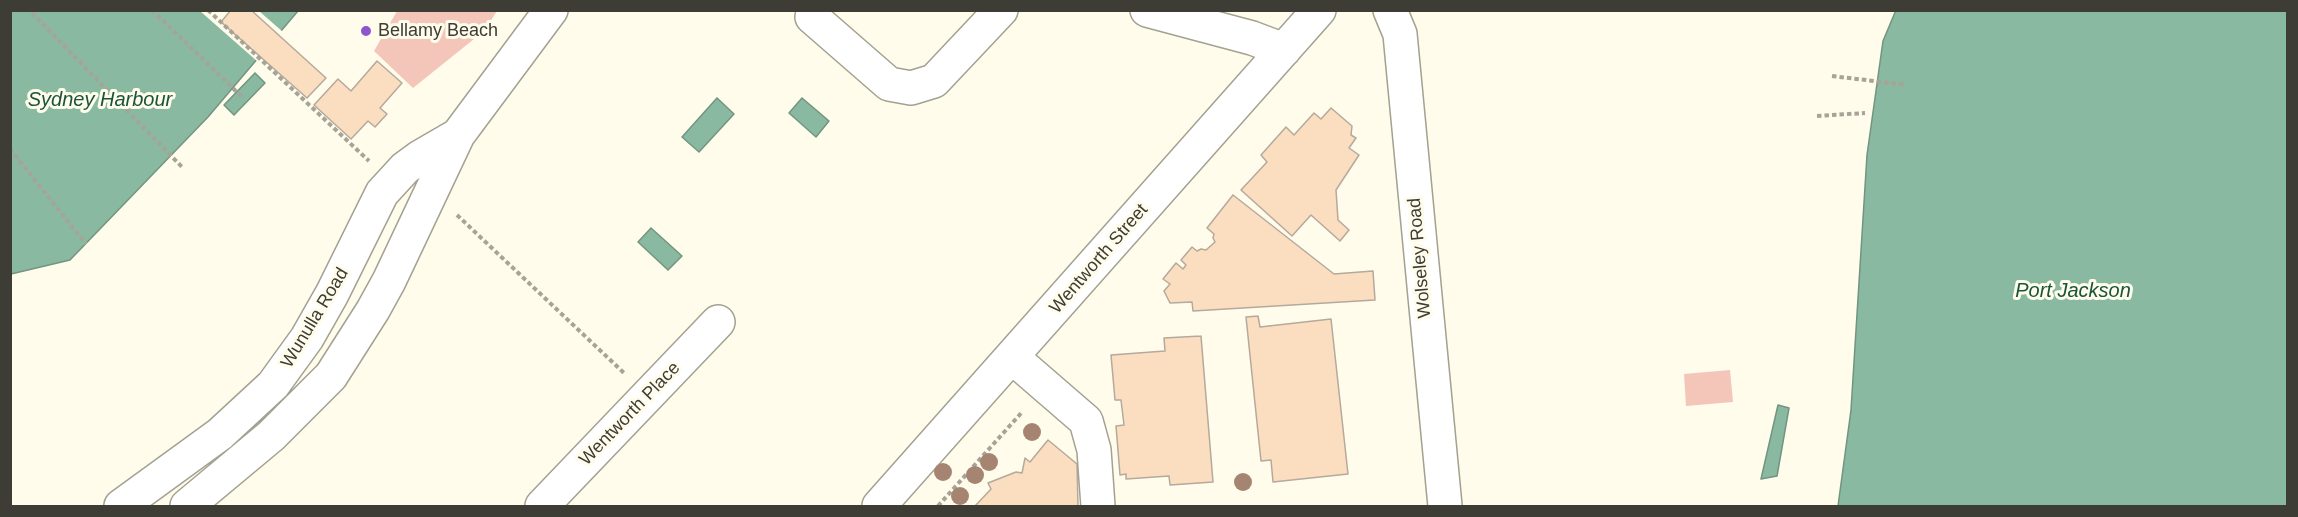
<!DOCTYPE html>
<html>
<head>
<meta charset="utf-8">
<style>
  body { margin:0 }
  #map { position:relative; width:2298px; height:517px; overflow:hidden; background:#fffceb; font-family:Arial,sans-serif }
  canvas { display:block }
  .frame { position:absolute; inset:0; border:12px solid #3d3c35; pointer-events:none }
</style>
</head>
<body>
<div id="map">
<canvas width="2298" height="517"></canvas>
<div class="frame"></div>
</div>
<script>
const ctx = document.querySelector('canvas').getContext('2d');
ctx.lineJoin = 'round';
function fill(path, color) { ctx.fillStyle = color; ctx.fill(path, 'evenodd'); }
const toPath = rows => new Path2D(rows.map(r => 'M' + r).join(''));
function stroke(path, color, width, dash) { ctx.strokeStyle = color; ctx.lineWidth = width; ctx.lineCap = dash ? 'butt' : 'round'; ctx.setLineDash(dash || []); ctx.stroke(path); }
function write(font, color, halo, rows, align = 'center') {
  ctx.font = font + ' Arial,sans-serif'; ctx.lineWidth = 6; ctx.setLineDash([]); ctx.textBaseline = 'middle'; ctx.strokeStyle = halo; ctx.fillStyle = color; for (const [text, x, y, turn = 0] of rows) {
    ctx.save(); ctx.translate(x, y); ctx.rotate((+turn || 0) * Math.PI / 180); ctx.textAlign = isNaN(turn) ? turn : align; if (halo) ctx.strokeText(text, 0, 0); ctx.fillText(text, 0, 0); ctx.restore();
  }
}
fill(toPath([
  [397,11,397,10,497,11,484,31,413,88,374,51],
  [1730,370,1733,402,1686,406,1684,374]
]), '#f4c6b9');
const water = toPath([
  [1896,10,2287,11,2287,506,1838,506,1851,410,1867,155,1883,41,1896,10],
  [10,11,298,11,208,117,70,260,11,274,10,11],
  [255,73,265,83,234,115,224,105,255,73],
  [717,98,734,114,699,152,682,137,717,98],
  [802,98,829,121,816,137,789,113,802,98],
  [651,228,682,256,668,270,638,242,651,228],
  [1778,405,1789,408,1777,476,1761,479,1778,405]
]);
fill(water, '#89baa1');
stroke(water, '#729481', 1.5);
fill(toPath([
  [200,11,231,11,221,22,261,58,258,62],
  [251,11,259,11,283,32,280,36]
]), '#fffceb');
const building = toPath([
  [231,10,251,10,326,78,307,98,221,22,231,10],
  [377,61,402,83,380,108,387,114,375,127,368,121,351,139,314,105,338,79,351,91,377,61],
  [1331,108,1352,126,1351,135,1356,138,1349,148,1359,155,1336,190,1338,220,1349,230,1340,241,1311,215,1292,236,1241,190,1267,162,1261,155,1286,127,1294,135,1314,113,1321,119,1331,108],
  [1233,195,1334,274,1373,271,1375,300,1193,311,1192,302,1170,303,1164,291,1170,284,1163,279,1176,263,1183,269,1186,265,1181,260,1192,247,1197,251,1201,249,1206,250,1215,242,1213,238,1214,234,1207,228,1233,195],
  [1258,316,1260,327,1331,319,1348,474,1273,482,1271,460,1261,461,1246,317,1258,316],
  [1201,336,1213,482,1170,485,1169,476,1126,479,1126,474,1120,475,1116,426,1124,425,1121,400,1115,400,1111,355,1165,351,1164,338,1201,336],
  [1048,440,1077,464,1078,506,975,506,991,489,988,483,1016,472,1022,473,1025,458,1030,462,1048,440]
]);
fill(building, '#fbdec0');
stroke(building, '#b5a99c', 1.5);
const minor = toPath([
  [1147,10,1252,38,1284,50],
  [1390,10,1400,34,1445,506],
  [812,17,889,84,911,88,934,81,1001,10],
  [1012,357,1086,421,1094,450,1098,506],
  [121,506,220,434,273,385,307,338,332,294,382,193,405,168,420,157,458,135],
  [187,506,271,436,331,376,373,310,389,281,458,135,551,10],
  [542,506,718,322],
  [879,506,1319,10]
]);
stroke(minor, '#a3a191', 36);
stroke(toPath([
  [152,10,242,97],
  [208,10,369,161],
  [32,13,183,168],
  [1832,76,1907,85],
  [1817,116,1865,113],
  [10,149,86,244],
  [457,215,624,373],
  [938,506,1023,411]
]), '#a6a397', 4, [4.5, 3]);
stroke(minor, '#fff', 33);
ctx.fillStyle = '#a68472';
for (const [x, y] of [
  [1032,432],
  [989,462],
  [943,472],
  [975,475],
  [1243,482],
  [960,496]
]) { ctx.beginPath(); ctx.arc(x, y, 9, 0, 2 * Math.PI); ctx.fill(); }
for (const [x, y, r, color] of [
  [366,31,6,"#8e55cc"]
]) { const dot = new Path2D(); dot.arc(x, y, r, 0, 2 * Math.PI); ctx.fillStyle = color; ctx.fill(dot); stroke(dot, '#fffceb', 2); }
write('18px', '#3d3c35', '#fffceb', [
  ["Bellamy Beach",378,31]
], 'left');
write('18px', '#3d3c35', '#fffceb', [
  ["Wolseley Road",1420,258,-95],
  ["Wentworth Street",1099,259,-49],
  ["Wunulla Road",315,318,-59],
  ["Wentworth Place",630,414,-46]
]);
write('italic 20px', '#18553c', '#fffceb', [
  ["Sydney Harbour",100,100],
  ["Port Jackson",2073,291]
]);
</script>
</body>
</html>
